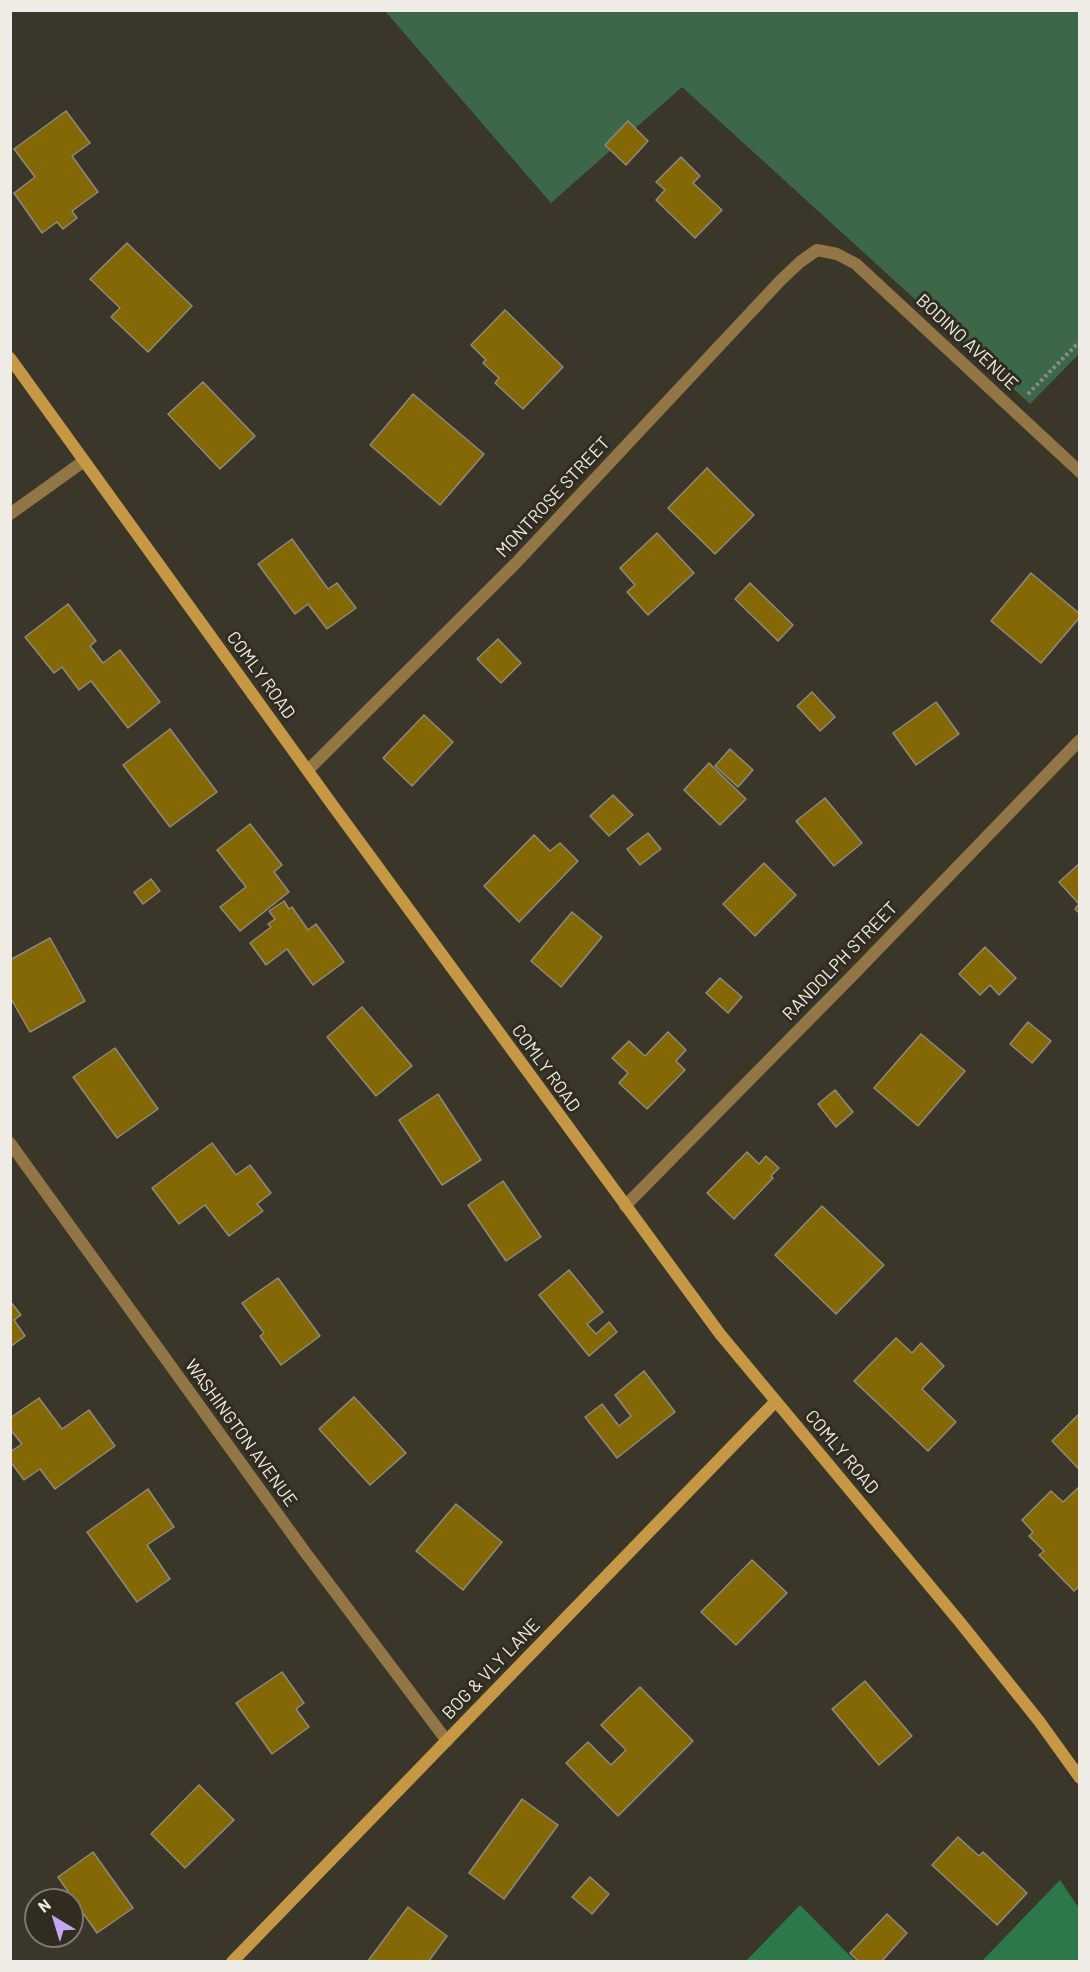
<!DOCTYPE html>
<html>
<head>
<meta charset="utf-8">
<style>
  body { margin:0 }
  #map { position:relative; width:1090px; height:1972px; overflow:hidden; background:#3b362a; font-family:Barlow,sans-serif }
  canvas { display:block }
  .frame { position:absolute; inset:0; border:12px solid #efece5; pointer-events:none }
  .north { position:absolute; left:24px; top:1888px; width:60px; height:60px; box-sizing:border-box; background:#312c20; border:2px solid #7d796f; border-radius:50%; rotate:322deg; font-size:16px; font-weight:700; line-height:24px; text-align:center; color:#efece5 }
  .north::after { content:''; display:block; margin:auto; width:21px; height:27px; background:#c6a6f0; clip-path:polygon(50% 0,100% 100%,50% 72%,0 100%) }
</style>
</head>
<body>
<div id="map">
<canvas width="1090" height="1972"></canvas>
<div class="frame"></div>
<div class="north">N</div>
</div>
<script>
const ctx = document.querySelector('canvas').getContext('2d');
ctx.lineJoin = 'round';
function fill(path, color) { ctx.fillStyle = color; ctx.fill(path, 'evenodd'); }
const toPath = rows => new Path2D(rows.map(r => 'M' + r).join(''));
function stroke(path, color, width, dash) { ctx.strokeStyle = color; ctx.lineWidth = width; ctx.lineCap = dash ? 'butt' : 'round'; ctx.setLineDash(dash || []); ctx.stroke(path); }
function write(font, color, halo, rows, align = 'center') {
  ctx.font = font + ' Barlow,sans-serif'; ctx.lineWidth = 6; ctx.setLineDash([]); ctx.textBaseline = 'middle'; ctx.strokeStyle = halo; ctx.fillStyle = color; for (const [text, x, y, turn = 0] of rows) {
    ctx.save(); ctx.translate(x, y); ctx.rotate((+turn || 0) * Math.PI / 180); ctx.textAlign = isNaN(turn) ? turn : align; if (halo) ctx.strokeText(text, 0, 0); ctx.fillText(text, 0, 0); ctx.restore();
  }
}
fill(toPath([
  [385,11,1079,11,1079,354,1030,404,682,87,551,203]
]), '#3c6849');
fill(toPath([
  [1060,1880,1079,1908,1079,1961,982,1961],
  [800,1905,855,1961,746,1961]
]), '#2c7848');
const building = toPath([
  [66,111,90,143,72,156,98,192,72,211,77,218,63,229,57,222,42,233,14,193,35,177,14,149,66,111],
  [628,121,648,141,626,165,605,145,628,121],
  [681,157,700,176,693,183,722,210,695,238,656,200,665,190,656,182,681,157],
  [127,243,192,306,148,352,111,317,120,308,90,279,127,243],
  [505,310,563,367,523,409,495,383,499,378,483,363,486,360,471,345,505,310],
  [203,382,255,436,220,469,168,414,203,382],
  [413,394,484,454,440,505,370,445,413,394],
  [707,468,754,515,715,554,668,508,707,468],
  [657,533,694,573,648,615,627,592,635,585,620,568,657,533],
  [292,539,328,589,337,583,356,608,327,629,308,604,295,614,258,564,292,539],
  [1031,573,1080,614,1080,617,1041,663,991,621,1031,573],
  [750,583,793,625,778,641,735,599,750,583],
  [68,604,96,641,90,646,103,663,120,650,160,702,128,728,91,681,79,690,62,667,54,673,25,637,68,604],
  [498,639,521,663,501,683,477,659,498,639],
  [812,692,835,717,820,731,797,706,812,692],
  [936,702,959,734,916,765,893,733,936,702],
  [424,715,453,742,412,786,383,758,424,715],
  [170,729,217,792,170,827,123,765,170,729],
  [730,749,753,770,738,787,715,766,730,749],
  [709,763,746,799,720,825,684,790,709,763],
  [613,795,633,815,609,836,590,816,613,795],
  [825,798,862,843,834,866,796,821,825,798],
  [250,824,282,865,274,872,289,892,240,931,220,907,246,887,217,850,250,824],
  [648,833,661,849,640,865,627,849,648,833],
  [534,835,550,851,560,843,578,861,519,922,484,886,534,835],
  [764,863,796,895,755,936,723,904,764,863],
  [1080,863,1080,914,1075,909,1079,904,1059,882,1080,863],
  [151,879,160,891,143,904,134,892,151,879],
  [284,901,289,909,292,907,308,930,316,924,344,962,313,985,287,949,266,965,250,943,271,927,268,924,275,919,269,911,284,901],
  [572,912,602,937,561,987,531,961,572,912],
  [50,938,85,1001,30,1032,10,997,10,960,50,938],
  [985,947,1016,978,999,995,990,985,980,995,959,974,985,947],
  [720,978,742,997,728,1013,706,993,720,978],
  [362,1007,412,1066,376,1096,327,1037,362,1007],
  [1028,1022,1051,1041,1032,1063,1010,1044,1028,1022],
  [668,1032,686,1050,676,1061,685,1070,647,1109,619,1083,628,1073,612,1058,629,1041,645,1056,668,1032],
  [921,1034,965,1071,918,1126,874,1088,921,1034],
  [115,1048,158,1109,117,1138,73,1077,115,1048],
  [835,1090,853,1112,836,1127,818,1104,835,1090],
  [438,1094,481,1160,442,1185,399,1120,438,1094],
  [212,1143,236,1175,250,1165,271,1193,257,1204,263,1211,229,1236,205,1205,179,1224,152,1188,212,1143],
  [747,1152,759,1164,766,1156,779,1168,771,1176,773,1178,734,1219,707,1193,747,1152],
  [503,1181,541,1237,506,1261,468,1205,503,1181],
  [822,1206,884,1265,836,1314,775,1255,822,1206],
  [569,1270,603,1312,587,1324,596,1334,609,1322,617,1332,589,1356,539,1295,569,1270],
  [278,1278,320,1336,281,1365,260,1336,264,1333,242,1303,278,1278],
  [10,1301,21,1315,14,1320,25,1336,10,1347,10,1301],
  [896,1338,912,1353,921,1343,944,1366,922,1389,956,1422,928,1451,854,1381,896,1338],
  [644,1371,675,1412,617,1458,585,1417,602,1404,619,1426,631,1416,615,1395,644,1371],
  [354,1397,406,1453,370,1485,319,1429,354,1397],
  [39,1398,62,1429,89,1410,115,1446,55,1489,40,1469,24,1480,10,1461,10,1452,22,1444,10,1429,10,1418,39,1398],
  [1079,1414,1080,1467,1078,1468,1052,1441,1079,1414],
  [1080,1486,1080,1585,1074,1591,1039,1555,1044,1551,1029,1536,1033,1532,1022,1520,1051,1491,1063,1502,1080,1486],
  [148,1489,174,1527,147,1545,170,1579,137,1602,87,1532,148,1489],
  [456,1504,502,1542,463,1590,416,1551,456,1504],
  [752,1560,787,1593,736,1645,701,1612,752,1560],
  [282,1672,304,1703,296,1709,309,1727,272,1754,236,1703,282,1672],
  [865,1681,912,1736,879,1765,832,1709,865,1681],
  [640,1687,693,1741,618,1816,566,1763,588,1742,611,1765,626,1750,601,1725,640,1687],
  [199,1785,234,1820,185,1868,151,1834,199,1785],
  [522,1799,558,1825,504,1899,469,1873,522,1799],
  [958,1837,979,1856,983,1852,1027,1893,997,1925,932,1865,958,1837],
  [93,1852,133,1908,97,1933,58,1877,93,1852],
  [590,1877,609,1894,592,1914,572,1897,590,1877],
  [408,1907,447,1936,428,1962,369,1962,368,1961,408,1907],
  [887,1914,907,1933,881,1962,859,1962,850,1953,887,1914]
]);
fill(building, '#836805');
stroke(building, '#8f8a7c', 1.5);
stroke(toPath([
  [1028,394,1080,341]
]), '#8e8a80', 4, [3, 3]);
stroke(toPath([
  [10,514,84,461],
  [308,770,516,563,780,281,800,262,817,250,837,254,856,264,1080,472],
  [10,1143,305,1552,447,1741],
  [625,1206,853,975,1080,740]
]), '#927645', 12);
stroke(toPath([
  [10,358,331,803,720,1334,959,1621,1039,1721,1080,1778],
  [232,1962,776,1401]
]), '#c69846', 12);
write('18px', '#efece5', '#312c20', [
  ["BODINO AVENUE",967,342,43],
  ["MONTROSE STREET",553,497,-47],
  ["COMLY ROAD",261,675,54],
  ["RANDOLPH STREET",840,961,-46],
  ["COMLY ROAD",546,1068,54],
  ["WASHINGTON AVENUE",241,1433,54],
  ["COMLY ROAD",842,1452,50],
  ["BOG & VLY LANE",491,1669,-46]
]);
</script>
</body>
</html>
